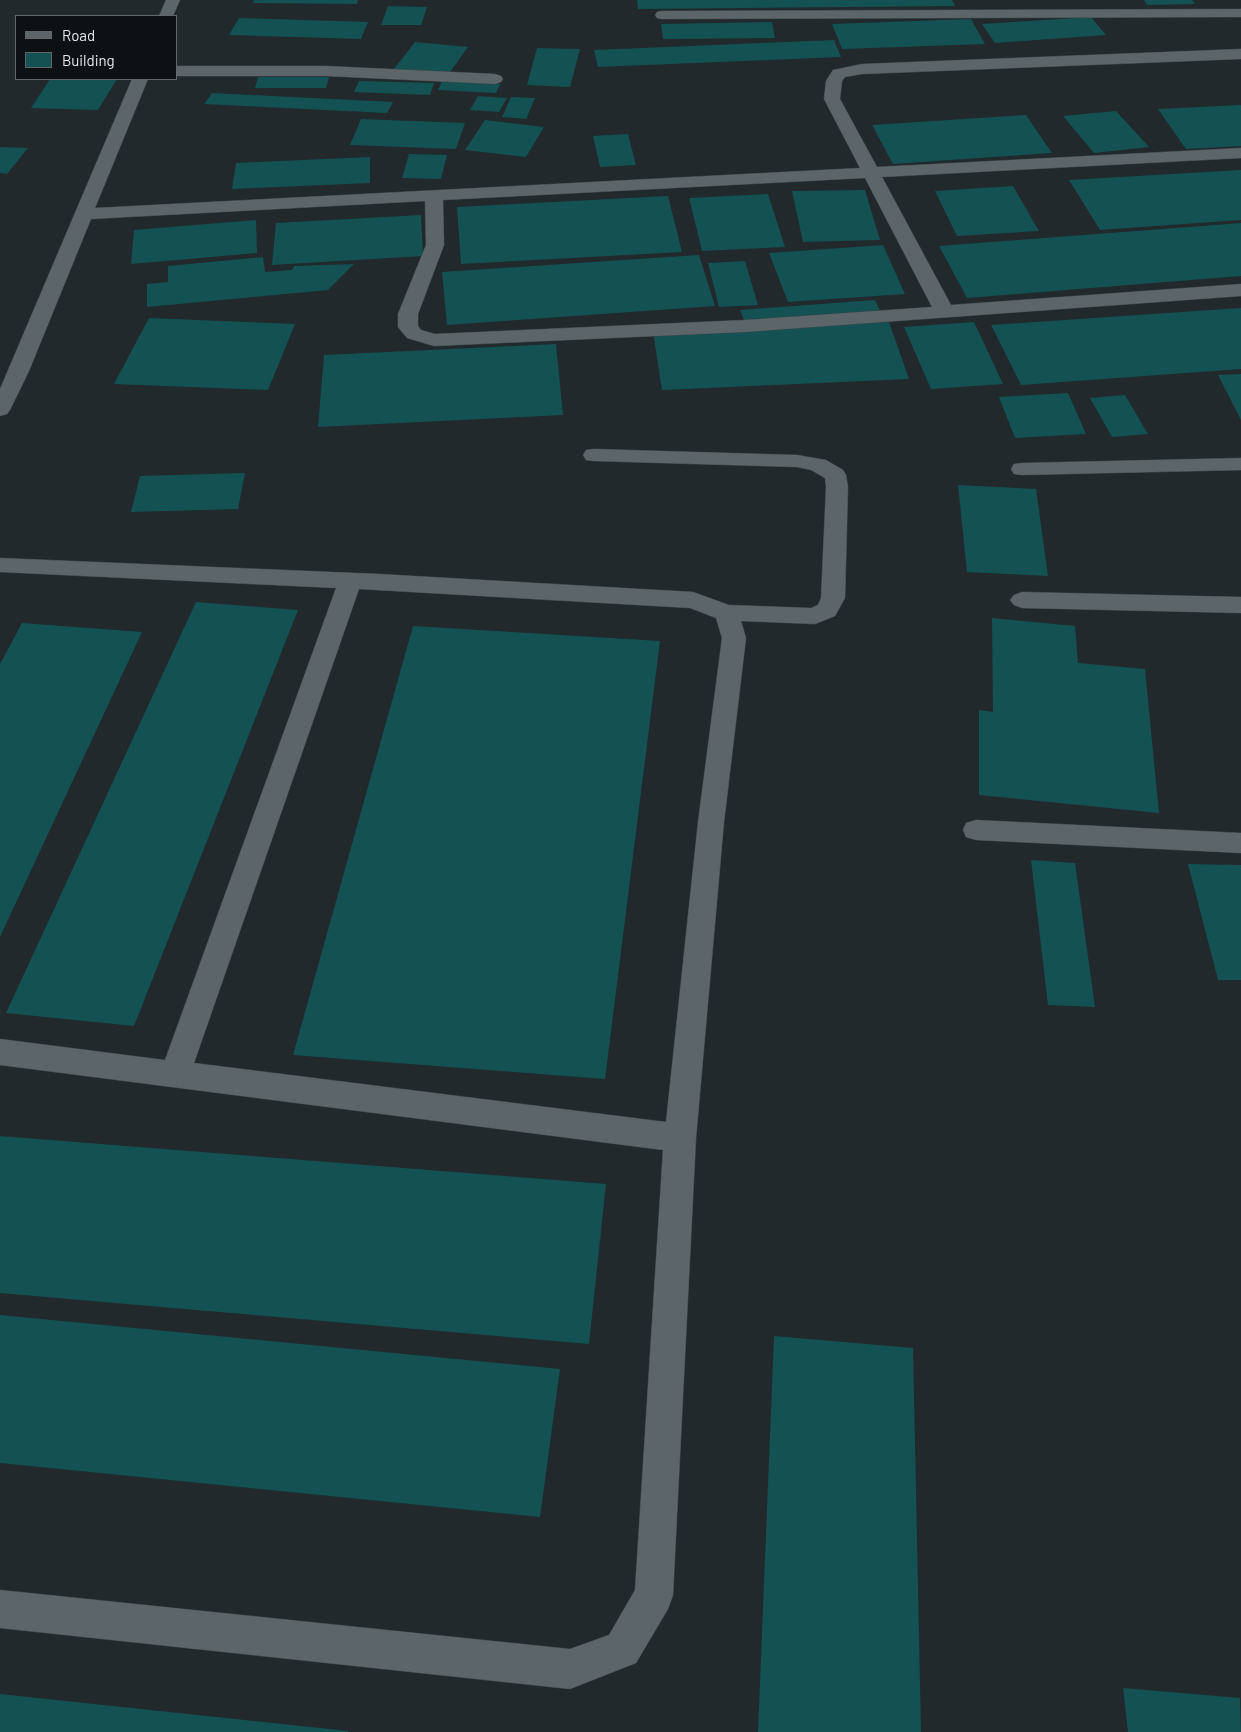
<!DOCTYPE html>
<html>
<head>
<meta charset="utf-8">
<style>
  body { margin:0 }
  #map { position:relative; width:1241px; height:1732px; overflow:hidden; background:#21292d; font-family:Barlow,sans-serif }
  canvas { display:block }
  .legend { position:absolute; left:15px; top:15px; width:162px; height:65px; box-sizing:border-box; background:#0e1113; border:1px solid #64676a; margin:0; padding:6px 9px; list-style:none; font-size:15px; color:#e4e9ec }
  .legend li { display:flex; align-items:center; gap:10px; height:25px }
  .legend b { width:25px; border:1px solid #64676a }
</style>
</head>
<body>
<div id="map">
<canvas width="1241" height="1732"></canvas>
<ul class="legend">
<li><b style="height:6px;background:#5c656a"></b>Road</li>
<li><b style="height:14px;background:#135152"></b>Building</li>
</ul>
</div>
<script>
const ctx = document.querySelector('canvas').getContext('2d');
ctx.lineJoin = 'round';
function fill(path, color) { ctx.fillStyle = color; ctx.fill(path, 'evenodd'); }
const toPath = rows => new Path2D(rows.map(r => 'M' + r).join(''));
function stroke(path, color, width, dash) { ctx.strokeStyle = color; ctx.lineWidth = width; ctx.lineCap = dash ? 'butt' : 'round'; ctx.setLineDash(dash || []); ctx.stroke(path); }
fill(toPath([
  [254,0,358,0,357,4,253,3],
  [637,0,952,0,955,6,638,9],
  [1144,0,1192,0,1195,4,1147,5],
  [388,6,427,7,421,25,381,25],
  [1091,17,1106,35,995,43,982,24],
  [239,18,368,22,361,39,229,35],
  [971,19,985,44,842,49,832,24],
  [772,22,775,38,663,39,661,24],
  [834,40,841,57,598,67,594,50],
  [415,42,468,47,448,75,394,69],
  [537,48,580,49,570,87,527,85],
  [258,77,329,77,326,88,255,88],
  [50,79,117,79,98,110,31,108],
  [359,81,434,83,430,95,354,92],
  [442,81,500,84,496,93,438,90],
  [212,93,393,102,387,113,204,104],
  [478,96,507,98,499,112,470,110],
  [511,97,535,98,526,119,502,117],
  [1241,105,1241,146,1186,149,1158,109],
  [1116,111,1149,147,1094,153,1063,116],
  [1026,115,1052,153,893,164,872,125],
  [361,119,465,123,456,149,350,145],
  [485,120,544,127,526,157,465,150],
  [628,134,636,165,600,167,593,136],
  [0,147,28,148,7,174,0,173],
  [409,154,447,155,441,179,402,178],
  [370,157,370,183,232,189,236,163],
  [1241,170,1241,220,1100,230,1069,180],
  [1013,186,1039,231,957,236,935,191],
  [865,190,880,240,803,242,792,191],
  [768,194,785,247,702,251,689,198],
  [668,196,682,252,461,264,457,207],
  [421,215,423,256,272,265,276,223],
  [256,220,257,253,131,264,134,230],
  [1241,223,1241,276,967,298,939,246],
  [883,245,905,294,788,302,769,253],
  [699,255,715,306,447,325,442,272],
  [263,257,265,272,292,270,294,266,354,264,328,290,147,307,147,284,168,282,168,266],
  [745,261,758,305,719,307,708,263],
  [875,300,882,315,746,325,740,310],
  [1241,308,1241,369,1021,385,991,325],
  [149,318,295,324,268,390,114,384],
  [889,322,909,379,662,390,653,332],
  [974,322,1003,384,931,389,904,327],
  [556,344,563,415,318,427,324,355],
  [1241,374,1241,420,1218,375],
  [1068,393,1086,434,1015,438,999,397],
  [1125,395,1148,434,1112,437,1090,398],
  [245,473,238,509,131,512,140,476],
  [958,485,1036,489,1048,576,967,572],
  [196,602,298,610,134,1026,6,1013],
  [992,618,1075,626,1078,663,1145,669,1159,813,979,795,979,710,993,712],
  [22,623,142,632,0,937,0,664],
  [413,626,660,641,605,1079,293,1055],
  [1031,860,1075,863,1095,1007,1048,1005],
  [1188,864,1241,865,1241,980,1218,980],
  [0,1136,606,1184,589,1344,0,1293],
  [0,1315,560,1369,540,1517,0,1463],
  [774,1336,913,1348,921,1732,758,1732],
  [1123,1688,1240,1698,1241,1732,1128,1732],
  [0,1694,348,1731,348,1732,0,1732]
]), '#135152');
const minor = toPath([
  [166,0,180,0,173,16,159,16,166,0],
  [1241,9,1241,17,662,19,657,18,655,15,657,12,662,11,1241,9],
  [1241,49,1241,59,862,74,845,77,842,81,840,99,877,167,1241,148,1241,158,882,177,951,305,1241,284,1241,296,745,332,434,346,407,338,398,327,398,314,426,245,425,201,91,219,29,371,10,410,7,414,0,416,0,389,132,79,148,79,95,208,860,168,824,99,826,81,833,70,862,64,1241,49],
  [865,178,932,307,745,320,435,334,421,330,418,326,418,314,444,245,443,200,865,178],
  [176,66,326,66,495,74,501,76,503,79,501,82,495,84,326,76,176,76,176,66],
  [594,449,797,455,826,460,843,470,846,475,848,487,845,598,835,616,815,624,741,621,746,638,724,822,696,1138,673,1595,668,1609,636,1663,570,1689,0,1628,0,1590,570,1649,609,1635,635,1590,663,1150,0,1065,0,1039,165,1060,336,588,0,572,0,558,379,574,693,592,729,605,811,608,818,605,821,598,826,487,825,478,811,470,797,467,594,461,586,460,583,455,586,450,594,449],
  [359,589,690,608,716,618,722,638,698,822,666,1122,194,1063,359,589],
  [1241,458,1241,470,1022,475,1014,474,1011,469,1014,464,1022,463,1241,458],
  [1022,592,1241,597,1241,613,1022,608,1014,605,1010,600,1014,595,1022,592],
  [976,820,1241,833,1241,853,976,840,966,837,963,830,966,823,976,820]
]);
stroke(minor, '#3e4649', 1);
fill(minor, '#5c656a');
</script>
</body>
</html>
